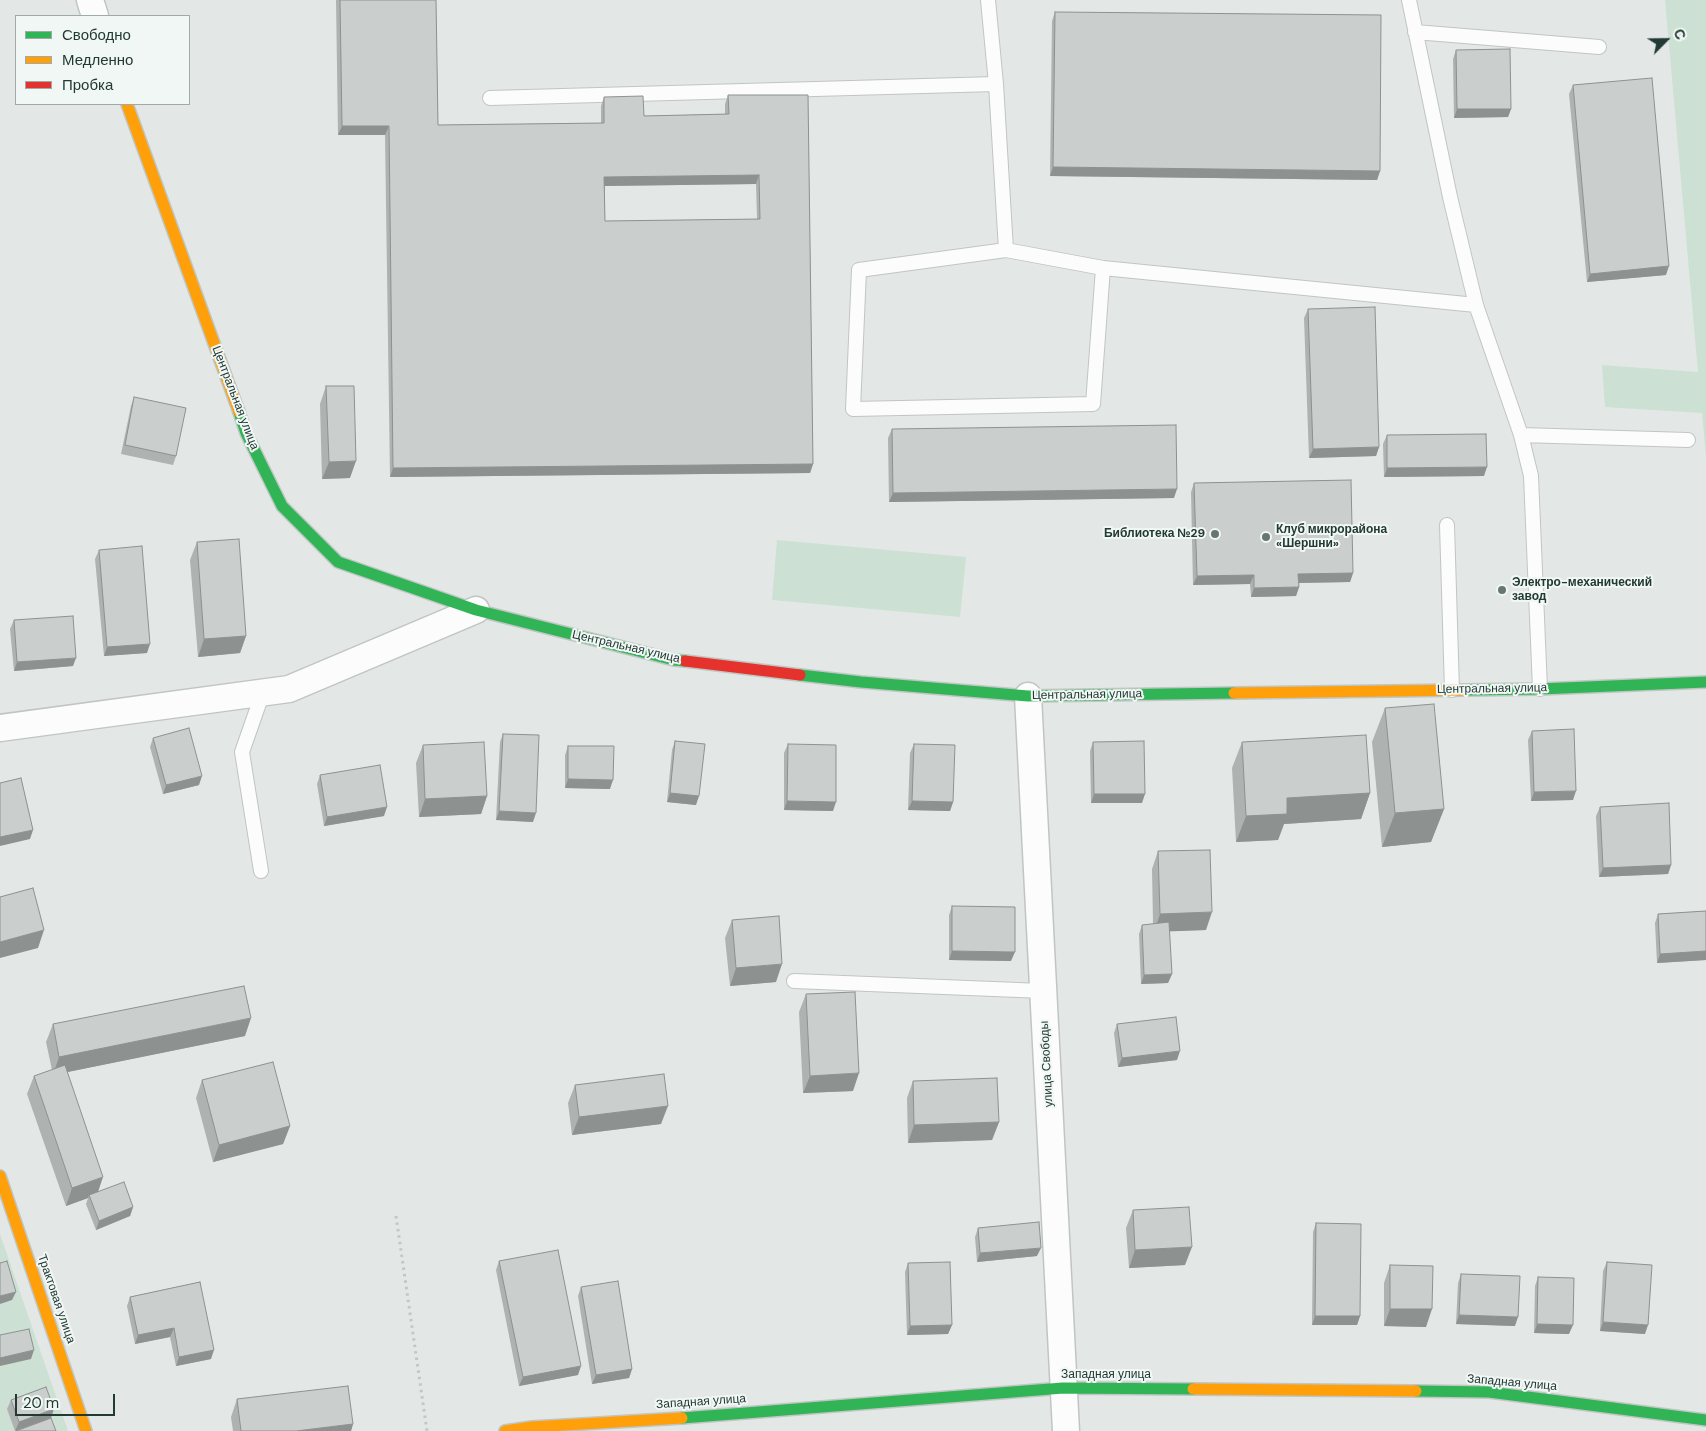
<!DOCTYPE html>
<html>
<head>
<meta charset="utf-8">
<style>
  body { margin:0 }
  #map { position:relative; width:1706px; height:1431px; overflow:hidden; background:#e3e8e6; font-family:"DM Sans",sans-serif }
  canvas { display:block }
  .legend { position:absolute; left:15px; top:15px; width:175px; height:90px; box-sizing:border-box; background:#f1f7f4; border:1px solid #9eaba7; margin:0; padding:6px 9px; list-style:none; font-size:15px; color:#223a34 }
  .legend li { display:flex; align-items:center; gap:10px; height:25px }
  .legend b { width:25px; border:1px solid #9eaba7 }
  .north { position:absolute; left:1641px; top:15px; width:50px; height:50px; -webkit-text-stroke:4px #f1f7f4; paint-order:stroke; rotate:67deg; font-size:14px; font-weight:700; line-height:20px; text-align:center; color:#223a34 }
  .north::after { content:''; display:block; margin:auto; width:18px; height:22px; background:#223a34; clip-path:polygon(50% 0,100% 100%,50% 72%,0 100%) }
  .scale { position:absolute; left:15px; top:1394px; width:100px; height:22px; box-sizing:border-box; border:2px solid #223a34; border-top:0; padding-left:6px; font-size:15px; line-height:18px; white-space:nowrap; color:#223a34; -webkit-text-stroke:4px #f1f7f4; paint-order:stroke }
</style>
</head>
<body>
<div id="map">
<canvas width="1706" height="1431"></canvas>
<ul class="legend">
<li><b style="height:6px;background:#30b455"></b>Свободно</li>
<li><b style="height:6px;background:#ff9f0a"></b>Медленно</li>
<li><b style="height:6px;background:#e5322d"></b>Пробка</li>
</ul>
<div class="north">С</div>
<div class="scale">20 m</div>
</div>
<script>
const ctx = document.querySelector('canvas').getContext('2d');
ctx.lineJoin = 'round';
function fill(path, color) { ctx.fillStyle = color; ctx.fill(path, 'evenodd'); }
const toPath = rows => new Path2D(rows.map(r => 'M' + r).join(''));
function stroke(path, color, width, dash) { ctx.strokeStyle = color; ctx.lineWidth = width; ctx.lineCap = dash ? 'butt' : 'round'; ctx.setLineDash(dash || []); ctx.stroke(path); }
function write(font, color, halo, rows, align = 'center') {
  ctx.font = font + ' "DM Sans",sans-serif'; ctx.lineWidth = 4; ctx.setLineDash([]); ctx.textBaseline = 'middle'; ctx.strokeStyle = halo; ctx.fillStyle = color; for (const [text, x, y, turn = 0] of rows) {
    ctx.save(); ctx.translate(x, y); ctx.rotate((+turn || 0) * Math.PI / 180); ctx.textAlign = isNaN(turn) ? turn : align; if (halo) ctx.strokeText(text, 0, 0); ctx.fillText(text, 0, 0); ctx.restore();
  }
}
fill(toPath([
  [1665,0,1706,0,1706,456,1702,413,1605,407,1602,365,1698,372],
  [777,540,966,557,960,617,772,600],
  [0,1234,68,1431,0,1431]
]), '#cce1d3');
const lane = toPath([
  [988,0,996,84,1006,250],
  [1409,0,1450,197,1476,305,1521,435,1531,476,1540,689],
  [1415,32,1599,47],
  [490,98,996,84],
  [1103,268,1093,404,853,409,859,270,1006,250,1103,268,1476,305],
  [1521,435,1688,440],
  [1447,525,1452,690],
  [261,871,242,752,263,692],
  [794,981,1043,991]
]);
const street = toPath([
  [90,0,95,16],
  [1028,696,1066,1431],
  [0,728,289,689,476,610]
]);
const fast = toPath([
  [239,412,246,433,282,506,338,562,476,610,674,660,685,661],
  [800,675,861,682,1028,696,1234,693],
  [1466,690,1540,689,1706,682],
  [1416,1391,1489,1392,1706,1420],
  [682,1418,1063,1388,1193,1389]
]);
const slow = toPath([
  [127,104,239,412],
  [1234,693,1466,690],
  [0,1176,86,1431],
  [1193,1389,1416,1391],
  [505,1431,532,1427,682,1418]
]);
const jam = toPath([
  [685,661,800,675]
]);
stroke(lane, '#c0c5c3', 16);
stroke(street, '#c0c5c3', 29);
stroke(fast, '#bfc6c3', 14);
stroke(slow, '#bfc6c3', 14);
stroke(jam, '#bfc6c3', 14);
stroke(toPath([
  [396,1216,427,1431]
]), '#c0c8c5', 3, [2.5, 4]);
stroke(lane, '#fbfcfb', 14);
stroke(street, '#fbfcfb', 26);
stroke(fast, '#30b455', 11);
stroke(slow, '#ff9f0a', 11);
stroke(jam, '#e5322d', 11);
fill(toPath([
  [336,0,436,0,438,125,601,123,601,106,604,97,644,116,725,114,725,104,728,95,808,95,813,464,810,473,390,477,385,135,338,135],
  [756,184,757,219,605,221,605,186],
  [1055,12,1380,171,1377,180,1050,176,1052,21],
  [1456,50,1511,109,1508,117,1454,118,1453,59],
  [1573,85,1666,275,1587,282,1569,94],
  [1308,309,1379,447,1376,456,1309,458,1304,318],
  [326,386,350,478,322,479,320,404],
  [134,397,176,456,173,465,121,454,131,406],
  [892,429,1174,498,889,502,888,438],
  [1387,435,1484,476,1384,477,1383,444],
  [1194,483,1353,573,1350,582,1299,583,1299,587,1296,596,1251,597,1250,584,1193,585,1191,492],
  [197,542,246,636,240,653,198,657,190,560],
  [99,550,147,653,104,656,95,559],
  [14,620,73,666,14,671,10,629],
  [1385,708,1444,809,1431,842,1382,847,1372,742],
  [1532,731,1573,800,1531,801,1528,740],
  [503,734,533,822,496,820,500,742],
  [153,738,199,785,163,794,150,747],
  [675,741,696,805,667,802,672,750],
  [1093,742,1142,803,1091,803,1090,751],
  [1242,742,1370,793,1361,819,1284,824,1278,840,1236,842,1232,768],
  [788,744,833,811,784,810,784,753],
  [914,744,953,802,950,811,908,810,910,753],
  [423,745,487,796,481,814,419,817,416,763],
  [568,746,610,789,565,788,565,755],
  [320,775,384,816,324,826,317,784],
  [1600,807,1671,865,1668,874,1599,877,1596,816],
  [1158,851,1206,930,1169,931,1172,974,1168,983,1141,984,1139,934,1142,925,1153,924,1152,869],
  [952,906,1011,961,949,960,949,915],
  [1706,911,1706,960,1657,963,1655,923,1658,914],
  [732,920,776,982,730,986,725,938],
  [806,994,853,1091,803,1093,799,1012],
  [53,1024,245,1036,67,1072,98,1192,133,1207,130,1216,96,1230,86,1204,88,1198,66,1206,27,1094,34,1076,52,1070,46,1042],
  [1117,1024,1177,1060,1118,1067,1114,1033],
  [202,1080,290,1126,283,1144,213,1162,196,1098],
  [913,1081,999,1122,992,1140,908,1143,907,1098],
  [575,1085,661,1124,572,1135,568,1103],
  [1133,1210,1185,1265,1129,1268,1126,1228],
  [1316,1223,1360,1316,1357,1325,1312,1325,1313,1232],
  [978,1228,1037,1256,977,1262,975,1237],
  [499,1261,578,1375,519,1386,496,1270],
  [1607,1262,1645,1334,1600,1331,1603,1271],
  [908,1263,952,1325,948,1334,907,1335,905,1272],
  [1390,1265,1426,1327,1384,1326,1384,1283],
  [1461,1274,1515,1326,1456,1324,1458,1283],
  [1538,1277,1569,1334,1534,1333,1535,1286],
  [200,1282,211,1359,176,1366,170,1337,135,1344,127,1306,130,1297],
  [581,1287,632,1369,629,1378,592,1384,578,1296],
  [46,1387,15,1431,7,1409,11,1400],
  [237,1399,353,1424,351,1431,233,1431,231,1417]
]), '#aeb2b0');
fill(toPath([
  [1457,109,1511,109,1508,117,1454,118],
  [342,126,389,126,385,135,338,135],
  [1053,167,1380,171,1377,180,1050,176],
  [759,175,756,184,601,186,604,177],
  [1669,266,1666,275,1587,282,1590,274],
  [1379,447,1376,456,1309,458,1313,449],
  [356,461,350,478,322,479,329,462],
  [813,464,810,473,390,477,393,468],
  [1487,467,1484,476,1384,477,1387,468],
  [1177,489,1174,498,889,502,893,493],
  [1353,573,1350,582,1295,583,1298,574],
  [1254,575,1250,584,1193,585,1197,576],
  [1299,587,1296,596,1251,597,1254,588],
  [246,636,240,653,198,657,204,639],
  [150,644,147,653,104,656,107,647],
  [76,658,73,666,14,671,17,662],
  [202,776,199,785,163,794,166,785],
  [568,779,613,780,610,789,565,788],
  [1576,791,1573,800,1531,801,1534,792],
  [670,793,699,796,696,805,667,802],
  [1370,793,1361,819,1284,824,1278,840,1236,842,1246,816,1287,798],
  [1094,794,1145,794,1142,803,1091,803],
  [487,796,481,814,419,817,425,799],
  [787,801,836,802,833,811,784,810],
  [912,801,953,802,950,811,908,810],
  [387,807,384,816,324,826,327,817],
  [1444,809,1431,842,1382,847,1395,813],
  [499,811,536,813,533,822,496,820],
  [33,830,30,839,0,846,0,837],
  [1671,865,1668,874,1599,877,1603,868],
  [1212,912,1206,930,1154,932,1160,914],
  [44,930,38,948,0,958,0,942],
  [952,951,1015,952,1011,961,949,960],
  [1706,951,1706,960,1657,963,1660,954],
  [782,964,776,982,730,986,736,968],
  [1172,974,1168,983,1141,984,1144,975],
  [251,1018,245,1036,53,1075,59,1057],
  [1180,1051,1177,1060,1118,1067,1122,1058],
  [859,1073,853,1091,803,1093,810,1076],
  [668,1106,661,1124,572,1135,579,1117],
  [999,1122,992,1140,908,1143,914,1125],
  [290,1126,283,1144,213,1162,219,1145],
  [103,1177,97,1195,89,1195,88,1198,66,1206,72,1188],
  [133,1207,130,1216,96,1230,99,1221],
  [1192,1247,1185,1265,1129,1268,1135,1250],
  [1041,1248,1037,1256,977,1262,980,1253],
  [16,1292,12,1300,0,1304,0,1296],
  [1390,1309,1432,1309,1426,1327,1384,1326],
  [1459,1315,1518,1317,1515,1326,1456,1324],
  [1315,1316,1360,1316,1357,1325,1312,1325],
  [1603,1322,1648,1325,1645,1334,1600,1331],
  [1537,1324,1573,1325,1569,1334,1534,1333],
  [952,1325,948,1334,907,1335,910,1326],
  [174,1328,170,1337,135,1344,138,1335],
  [34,1350,31,1359,0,1366,0,1358],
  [214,1350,211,1359,176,1366,179,1357],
  [581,1366,578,1375,519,1386,523,1377],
  [632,1369,629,1378,592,1384,596,1375],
  [54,1409,51,1418,15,1431,19,1422],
  [353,1424,351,1431,296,1431]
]), '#8d9190');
const building = toPath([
  [340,0,436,0,438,125,604,123,604,97,643,96,644,116,729,114,728,95,808,95,813,464,393,468,389,126,342,126,340,0],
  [759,175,760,219,605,221,604,177,759,175],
  [1055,12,1381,15,1380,171,1053,167,1055,12],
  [1510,49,1511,109,1457,109,1456,50,1510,49],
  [1652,78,1669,266,1590,274,1573,85,1652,78],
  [1375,307,1379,447,1313,449,1308,309,1375,307],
  [326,386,354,386,356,461,329,462,326,386],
  [134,397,186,408,176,456,125,445,134,397],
  [1176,425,1177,489,893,493,892,429,1176,425],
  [1486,434,1487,467,1387,468,1387,435,1486,434],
  [1351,480,1353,573,1298,574,1299,587,1254,588,1254,575,1197,576,1194,483,1351,480],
  [239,539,246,636,204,639,197,542,239,539],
  [142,546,150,644,107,647,99,550,142,546],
  [73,616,76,658,17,662,14,620,73,616],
  [1434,704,1444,809,1395,813,1385,708,1434,704],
  [189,728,202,776,166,785,153,738,189,728],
  [1574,729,1576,791,1534,792,1532,731,1574,729],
  [503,734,539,735,536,813,499,811,503,734],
  [1366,735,1370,793,1287,798,1287,814,1246,816,1242,742,1366,735],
  [675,741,705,744,699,796,670,793,675,741],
  [1144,741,1145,794,1094,794,1093,742,1144,741],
  [484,742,487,796,425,799,423,745,484,742],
  [788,744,836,745,836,802,787,801,788,744],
  [914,744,955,745,953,802,912,801,914,744],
  [568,746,614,746,613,780,568,779,568,746],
  [380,765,387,807,327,817,320,775,380,765],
  [21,778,33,830,0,837,0,783,21,778],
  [1669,803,1671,865,1603,868,1600,807,1669,803],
  [1210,850,1212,912,1160,914,1158,851,1210,850],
  [33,888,44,930,0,942,0,897,33,888],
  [952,906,1015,907,1015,952,952,951,952,906],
  [1706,911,1706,951,1660,954,1658,914,1706,911],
  [779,916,782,964,736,968,732,920,779,916],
  [1169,922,1172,974,1144,975,1142,925,1169,922],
  [244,986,251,1018,59,1057,53,1024,244,986],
  [855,992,859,1073,810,1076,806,994,855,992],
  [1176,1017,1180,1051,1122,1058,1117,1024,1176,1017],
  [273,1062,290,1126,219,1145,202,1080,273,1062],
  [65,1065,103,1177,72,1188,34,1076,65,1065],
  [664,1074,668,1106,579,1117,575,1085,664,1074],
  [997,1078,999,1122,914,1125,913,1081,997,1078],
  [124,1182,133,1207,99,1221,89,1195,124,1182],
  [1189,1207,1192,1247,1135,1250,1133,1210,1189,1207],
  [1039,1222,1041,1248,980,1253,978,1228,1039,1222],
  [1316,1223,1361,1224,1360,1316,1315,1316,1316,1223],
  [558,1250,581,1366,523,1377,499,1261,558,1250],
  [7,1261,16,1292,0,1296,0,1263,7,1261],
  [950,1262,952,1325,910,1326,908,1263,950,1262],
  [1607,1262,1652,1265,1648,1325,1603,1322,1607,1262],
  [1390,1265,1433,1266,1432,1309,1390,1309,1390,1265],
  [1461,1274,1520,1276,1518,1317,1459,1315,1461,1274],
  [1538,1277,1574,1278,1573,1325,1537,1324,1538,1277],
  [618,1281,632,1369,596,1375,581,1287,618,1281],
  [200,1282,214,1350,179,1357,174,1328,138,1335,130,1297,200,1282],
  [29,1329,34,1350,0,1358,0,1335,29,1329],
  [348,1386,353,1424,296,1431,241,1431,237,1399,348,1386],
  [46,1387,54,1409,19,1422,11,1400,46,1387],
  [51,1418,56,1431,16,1431,51,1418]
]);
fill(building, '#cacfcd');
stroke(building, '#8d9190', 1);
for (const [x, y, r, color] of [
  [1215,534,5,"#667772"],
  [1266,537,5,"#667772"],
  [1502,590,5,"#667772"]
]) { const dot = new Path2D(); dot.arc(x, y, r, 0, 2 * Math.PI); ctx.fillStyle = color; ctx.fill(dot); stroke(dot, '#f1f7f4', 2); }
write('12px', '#223a34', '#f1f7f4', [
  ["Центральная улица",235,398,69],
  ["Центральная улица",626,647,13],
  ["Центральная улица",1492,689,-1],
  ["Центральная улица",1087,695,-1],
  ["улица Свободы",1047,1064,-93],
  ["Трактовая улица",56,1299,71],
  ["Западная улица",1106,1375],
  ["Западная улица",1512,1383,5],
  ["Западная улица",701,1402,-4]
]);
write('bold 12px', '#223a34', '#f1f7f4', [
  ["Клуб микрорайона",1276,530],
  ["«Шершни»",1276,544],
  ["Библиотека №29",1205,534,"right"],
  ["Электро-механический",1512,583],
  ["завод",1512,597]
], 'left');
</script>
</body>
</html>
